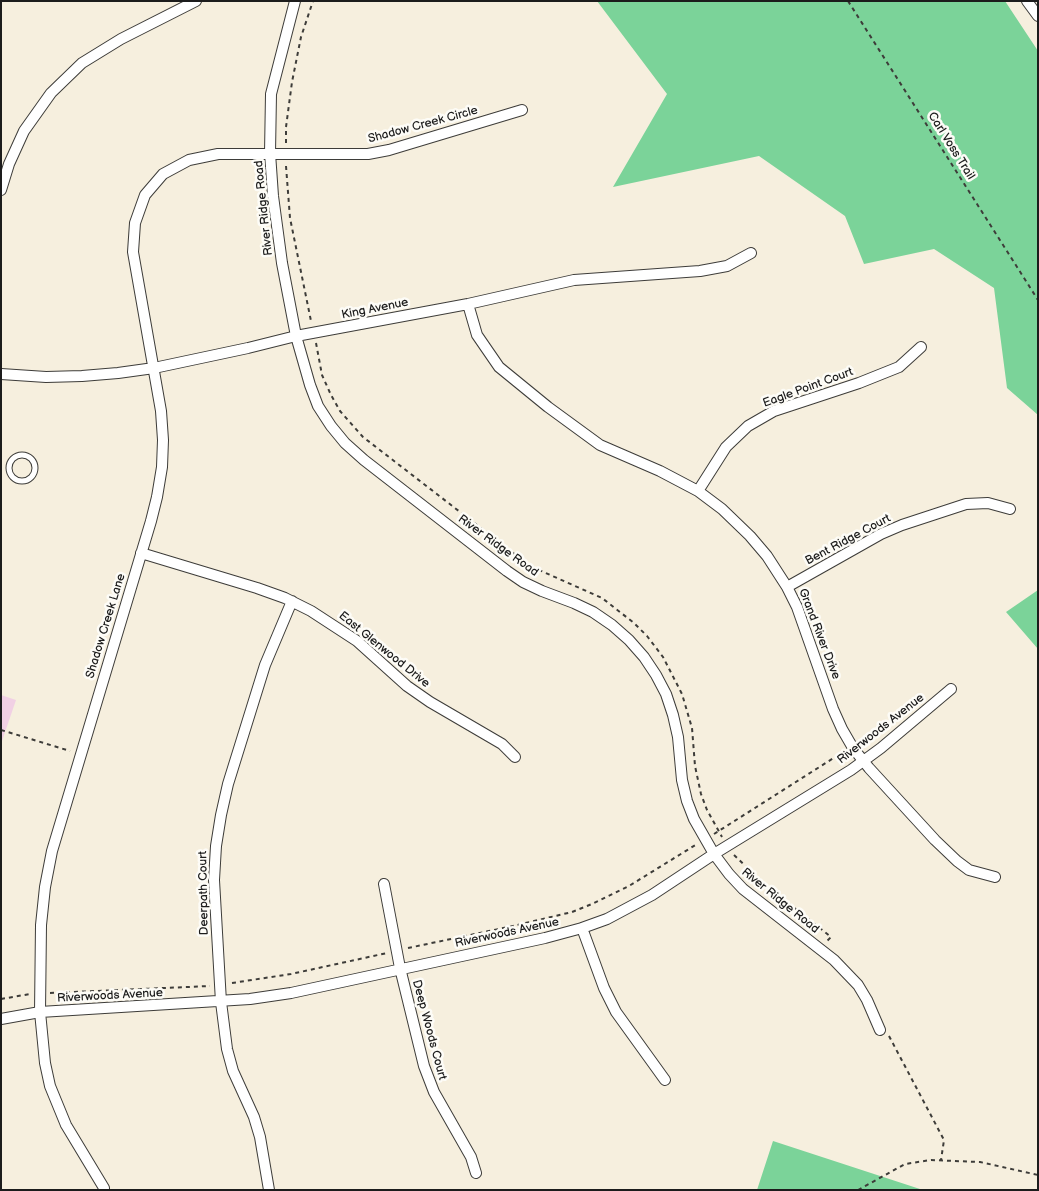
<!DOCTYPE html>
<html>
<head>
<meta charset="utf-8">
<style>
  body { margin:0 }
  #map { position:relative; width:1039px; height:1191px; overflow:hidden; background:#f6efde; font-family:"Balsamiq Sans",sans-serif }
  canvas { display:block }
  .frame { position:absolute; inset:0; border:2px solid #1c1c1c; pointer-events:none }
</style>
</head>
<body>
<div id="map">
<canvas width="1039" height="1191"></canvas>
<div class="frame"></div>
</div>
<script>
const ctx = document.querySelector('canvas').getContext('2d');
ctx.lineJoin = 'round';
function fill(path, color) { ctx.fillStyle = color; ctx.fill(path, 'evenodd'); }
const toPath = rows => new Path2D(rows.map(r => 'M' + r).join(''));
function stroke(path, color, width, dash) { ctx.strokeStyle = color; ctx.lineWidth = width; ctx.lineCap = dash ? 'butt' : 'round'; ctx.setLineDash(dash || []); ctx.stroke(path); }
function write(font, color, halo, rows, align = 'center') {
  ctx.font = font + ' "Balsamiq Sans",sans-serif'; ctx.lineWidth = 5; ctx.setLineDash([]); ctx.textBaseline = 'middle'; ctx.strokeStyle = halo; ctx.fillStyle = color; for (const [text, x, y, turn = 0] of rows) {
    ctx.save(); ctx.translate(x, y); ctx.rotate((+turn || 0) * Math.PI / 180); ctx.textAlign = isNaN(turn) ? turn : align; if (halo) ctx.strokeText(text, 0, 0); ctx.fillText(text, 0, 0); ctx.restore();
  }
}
fill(toPath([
  [1,695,16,700,1,744]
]), '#f1d0e4');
fill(toPath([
  [597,1,1005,1,1038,51,1038,415,1007,388,994,288,934,249,864,264,845,216,759,156,613,187,667,94],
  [1038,590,1038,649,1006,612],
  [773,1141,923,1190,757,1190]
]), '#7bd399');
const service = toPath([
  '9 468a13 13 0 1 1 26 0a13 13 0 1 1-26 0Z'
]);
const minor = toPath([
  [295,1,271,94,270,153,273,196,282,263,296,336,310,385,318,406,331,426,345,443,364,460,507,571,523,582,542,591,574,603,593,612,612,625,629,640,644,657,656,675,666,694,673,715,678,737,682,780,687,801,694,819,714,854,729,874,743,889,834,960,858,985,867,1000,880,1030],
  [1027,1,1038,16],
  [1,190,9,164,24,131,51,93,82,63,121,39,196,1],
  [468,304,477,335,499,367,548,407,600,445,660,471,698,491,722,509,750,536,767,556,787,587,797,607,833,709,842,729,853,748,869,768,935,840,957,861,969,870,995,877],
  [1,374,46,377,82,376,118,373,154,368,248,348,296,336,468,304,574,280,700,271,727,266,751,253],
  [698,491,726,447,748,426,774,411,859,383,899,367,921,347],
  [141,553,257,588,285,598,311,611,357,641,407,686,430,702,502,744,515,757],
  [787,587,881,534,902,525,966,504,988,503,1010,509],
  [384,884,400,968,424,1066,434,1092,471,1157,476,1173],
  [582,928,604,988,616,1012,665,1080],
  [1,1019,40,1012,250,999,291,993,545,938,582,928,607,919,652,895,714,854,851,770,881,748,951,689],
  [104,1188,66,1125,50,1086,45,1063,40,1012,41,925,45,887,52,851,151,521,157,497,162,467,163,440,161,411,133,252,135,223,145,195,163,174,189,160,218,154,368,154,389,150,522,110],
  [269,1190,260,1137,254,1117,233,1071,227,1049,221,1002,214,880,216,846,221,815,228,784,265,665,292,601]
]);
stroke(service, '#3d3c39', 7);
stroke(minor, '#3d3c39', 12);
stroke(toPath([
  [848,1,1038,300],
  [286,143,286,127,292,82,301,37,313,1],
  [286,166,290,218,311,321],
  [316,343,322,375,331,395,340,411,363,437,530,566,602,598,634,623,647,636,663,657,682,694,692,728,695,766,701,794,707,810,722,837],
  [1,730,70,751],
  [714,834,843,752],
  [734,855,763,883,831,937,827,941],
  [408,948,513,926,572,912,592,904,629,886,697,844],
  [232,983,291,974,387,953],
  [50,993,210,986],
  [1,999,30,994],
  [889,1036,944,1140,941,1160],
  [858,1190,905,1164,931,1160,980,1162,1038,1175]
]), '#3d3c39', 2, [4, 4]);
stroke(service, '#fff', 5);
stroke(minor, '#fff', 10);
write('12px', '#1c1c1c', '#fdfcf7', [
  ["Shadow Creek Circle",423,125,-15],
  ["Carl Voss Trail",951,146,58],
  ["River Ridge Road",264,208,-96],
  ["King Avenue",375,309,-11],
  ["Eagle Point Court",808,388,-20],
  ["Bent Ridge Court",848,540,-28],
  ["River Ridge Road",498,546,36],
  ["Shadow Creek Lane",106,626,-73],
  ["Grand River Drive",819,634,69],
  ["East Glenwood Drive",384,650,39],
  ["Riverwoods Avenue",881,729,-38],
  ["Deerpath Court",204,893,-91],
  ["River Ridge Road",780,901,39],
  ["Riverwoods Avenue",507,933,-12],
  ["Riverwoods Avenue",110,996,-3],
  ["Deep Woods Court",429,1030,75]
]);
</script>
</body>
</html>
